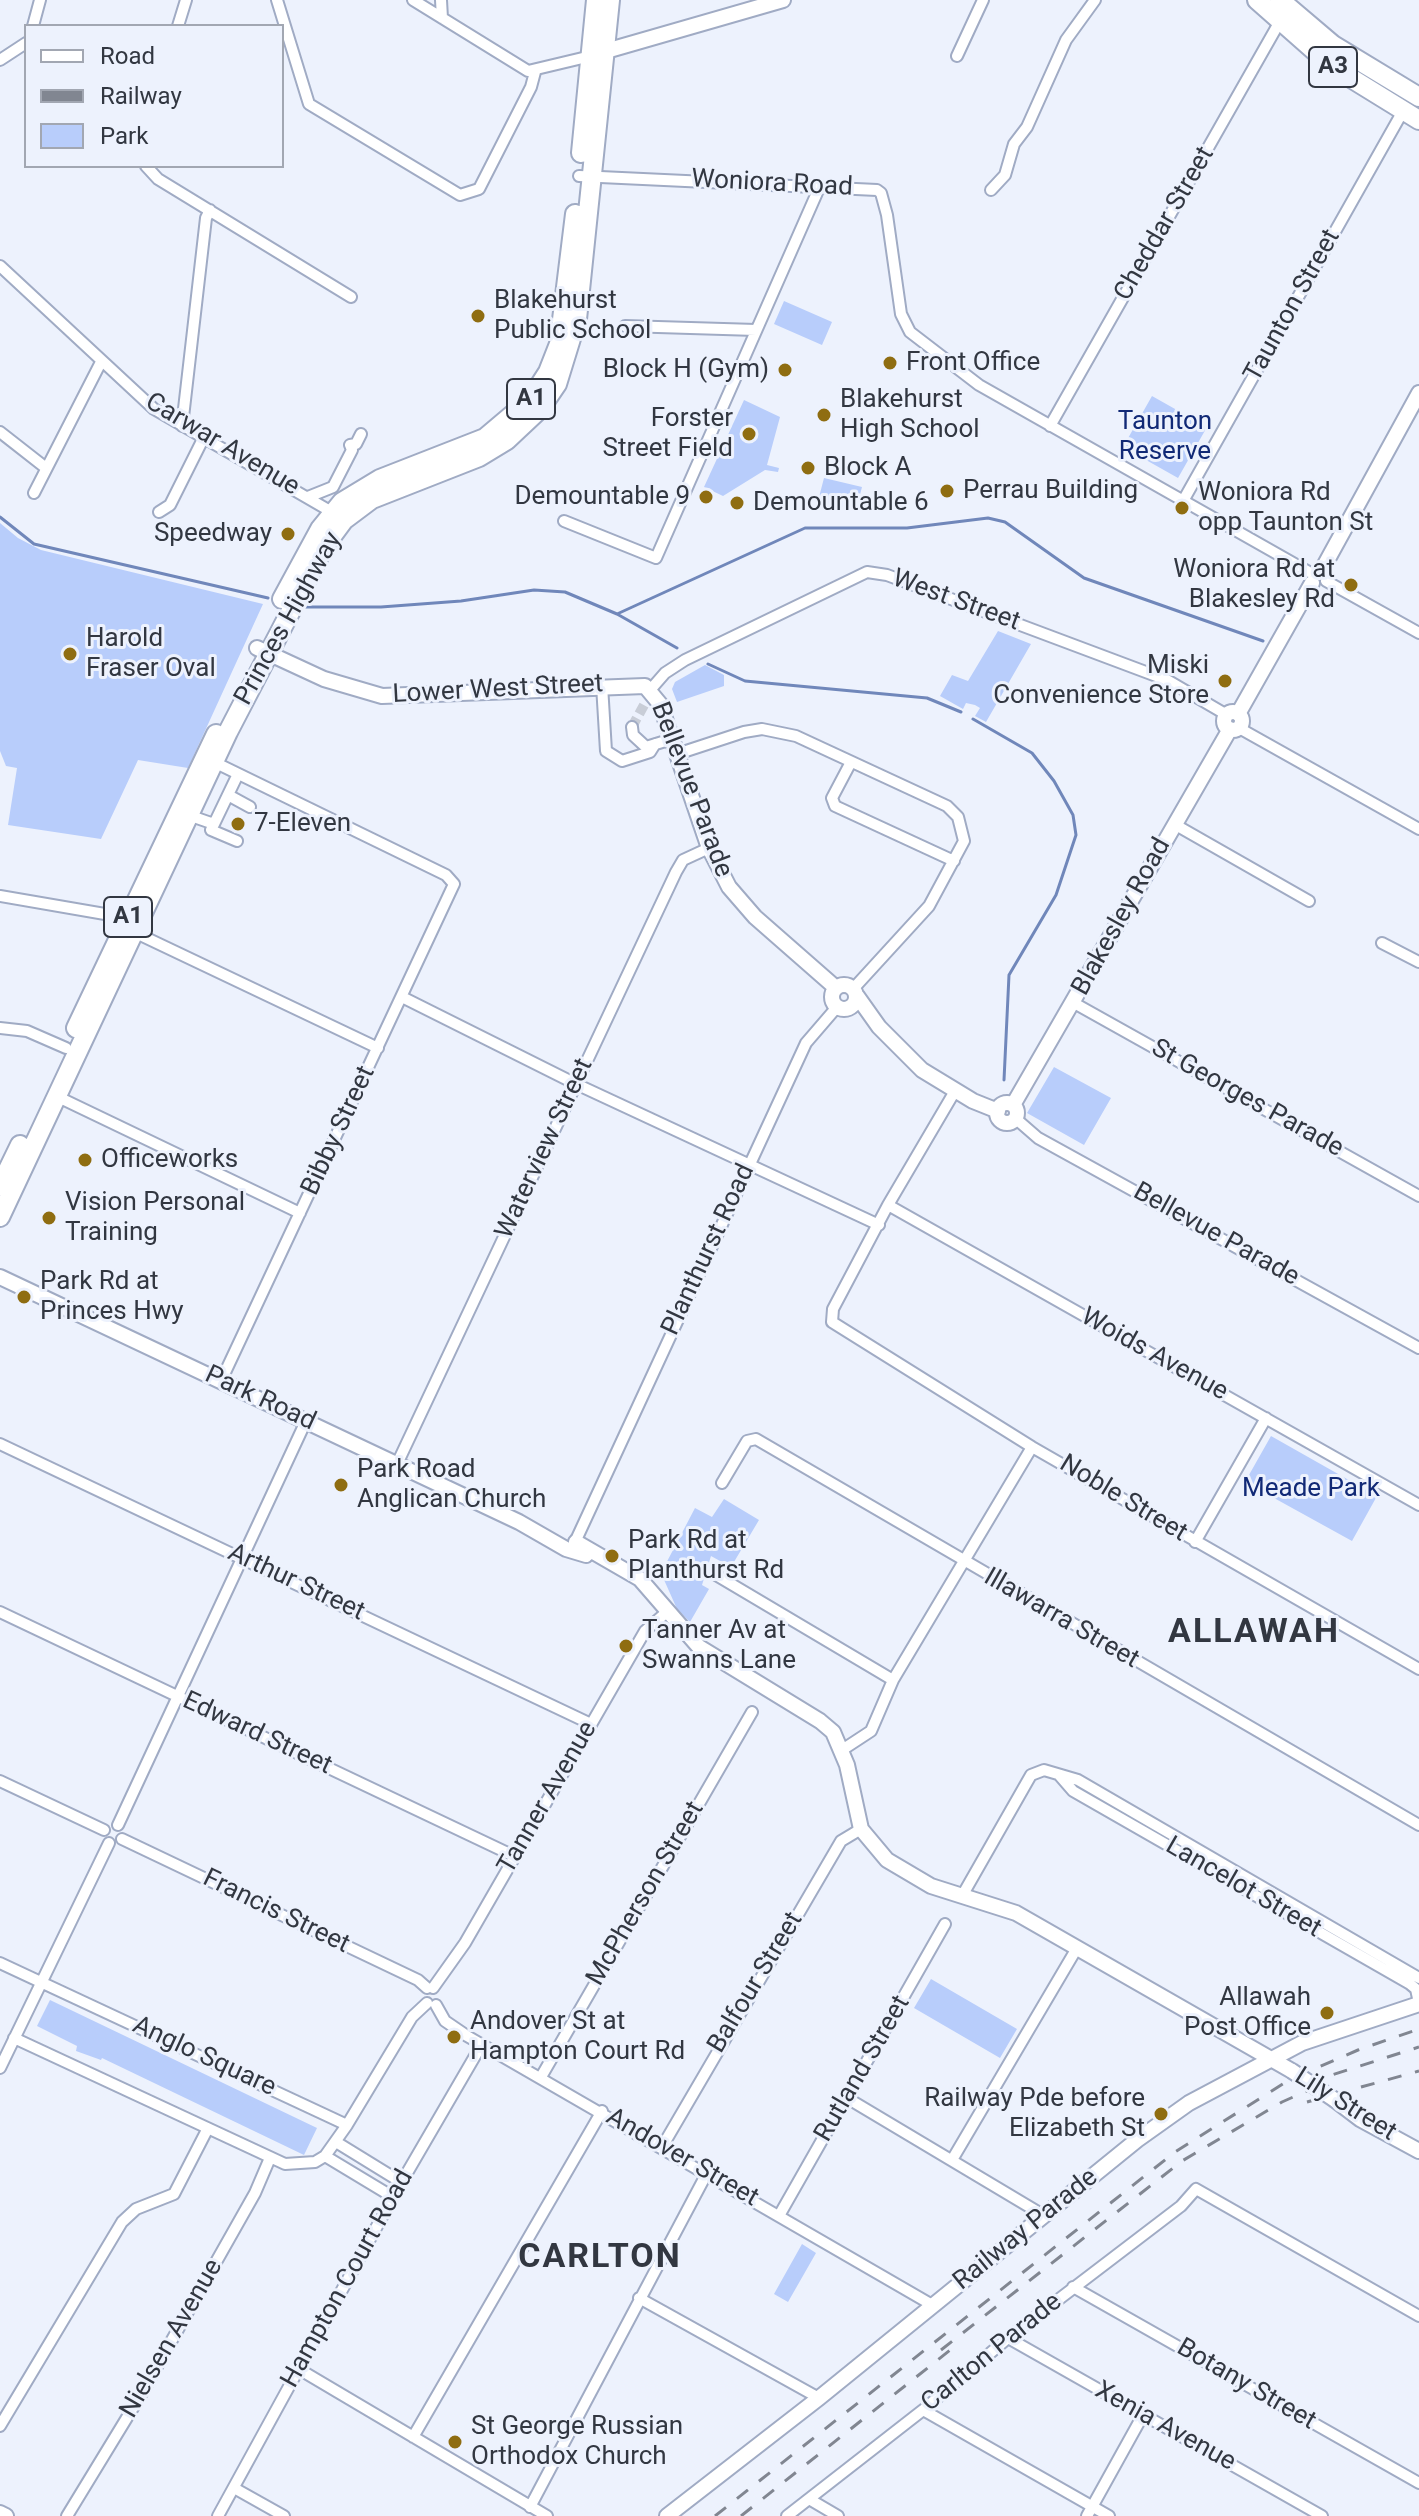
<!DOCTYPE html>
<html>
<head>
<meta charset="utf-8">
<style>
  body { margin:0 }
  #map { position:relative; width:1419px; height:2516px; overflow:hidden; background:#edf2fd; font-family:Roboto,sans-serif }
  canvas { display:block }
  .legend { position:absolute; left:24px; top:24px; width:260px; height:144px; box-sizing:border-box; background:#edf2fd; border:2px solid #a2a7b2; margin:0; padding:10px 14px; list-style:none; font-size:24px; color:#323741 }
  .legend li { display:flex; align-items:center; gap:16px; height:40px }
  .legend b { width:40px; border:2px solid #a2a7b2 }
</style>
</head>
<body>
<div id="map">
<canvas width="1419" height="2516"></canvas>
<ul class="legend">
<li><b style="height:10px;background:#fff"></b>Road</li>
<li><b style="height:10px;background:#818691"></b>Railway</li>
<li><b style="height:22px;background:#b8cdfb"></b>Park</li>
</ul>
</div>
<script>
const ctx = document.querySelector('canvas').getContext('2d');
ctx.lineJoin = 'round';
function fill(path, color) { ctx.fillStyle = color; ctx.fill(path, 'evenodd'); }
const toPath = rows => new Path2D(rows.map(r => 'M' + r).join(''));
function stroke(path, color, width, dash) { ctx.strokeStyle = color; ctx.lineWidth = width; ctx.lineCap = dash ? 'butt' : 'round'; ctx.setLineDash(dash || []); ctx.stroke(path); }
function write(font, color, halo, rows, align = 'center') {
  ctx.font = font + ' Roboto,sans-serif'; ctx.lineWidth = 6; ctx.setLineDash([]); ctx.textBaseline = 'middle'; ctx.strokeStyle = halo; ctx.fillStyle = color; for (const [text, x, y, turn = 0] of rows) {
    ctx.save(); ctx.translate(x, y); ctx.rotate((+turn || 0) * Math.PI / 180); ctx.textAlign = isNaN(turn) ? turn : align; if (halo) ctx.strokeText(text, 0, 0); ctx.fillText(text, 0, 0); ctx.restore();
  }
}
fill(toPath([
  [784,301,832,322,822,345,774,324],
  [1152,396,1207,427,1178,478,1123,447],
  [744,400,780,417,767,465,779,468,778,472,765,470,723,496,704,487],
  [824,478,862,487,856,510,818,501],
  [0,523,18,538,41,550,263,604,188,768,138,760,101,839,8,825,17,768,6,766,0,751],
  [998,631,1031,644,986,722,975,716,980,708,975,705,966,703,963,709,940,696,952,675,968,681],
  [705,665,724,675,724,686,677,702,672,689,675,682],
  [1054,1067,1111,1098,1084,1145,1027,1113],
  [1271,1436,1377,1496,1352,1541,1245,1482],
  [724,1499,759,1520,731,1567,711,1556,702,1585,709,1589,690,1622,677,1609,661,1573,695,1508,712,1517],
  [931,1979,1017,2029,1000,2058,914,2008],
  [50,2000,317,2128,304,2155,102,2058,101,2060,76,2051,77,2046,37,2026],
  [802,2244,816,2253,788,2302,774,2294]
]), '#b8cdfb');
stroke(toPath([
  [0,517,34,544,268,598],
  [301,607,381,607,461,601,534,590,565,592,617,614,677,648],
  [617,614,805,528,907,528,988,518,1005,522,1084,578,1263,641],
  [708,664,745,681,927,698,961,712],
  [973,719,1032,753,1054,781,1073,815,1076,835,1056,895,1009,975,1004,1080]
]), '#7087ba', 3);
stroke(toPath([
  [632,727,644,705]
]), '#c8cdd7', 10, [10, 5]);
const street = toPath([
  [277,0,309,104,460,195,479,189,531,87,535,72],
  [413,0,528,71,591,56],
  [441,0,442,18],
  [33,26,40,0],
  [178,26,186,0],
  [957,56,983,0],
  [0,60,26,43],
  [146,166,158,179,351,297],
  [579,176,877,190,881,193,887,215,901,314,910,332,979,385,1309,572],
  [991,190,1005,175,1014,144,1027,127,1066,40,1095,0],
  [0,266,154,409,337,515],
  [625,326,756,330],
  [182,426,206,218,210,210],
  [1050,426,1279,23],
  [0,432,46,468],
  [34,493,101,362],
  [308,497,333,487,352,450,350,445,356,444,361,434],
  [1183,501,1403,111],
  [159,512,170,505,203,439],
  [564,521,656,558,820,186],
  [1326,581,1419,633],
  [602,685,606,751,622,761,650,752,655,744],
  [651,689,665,673,685,660,867,572,887,575,1167,680,1227,715],
  [632,727,633,735,646,747,672,739],
  [1239,728,1419,829],
  [677,754,744,732,762,729,796,736,947,806,958,817,964,841,929,906,853,989],
  [851,762,832,798,835,806,954,861],
  [216,763,446,875,454,884,221,1381],
  [228,795,250,807],
  [191,816,214,824,238,774],
  [214,824,211,830,237,841],
  [1174,824,1309,901],
  [0,896,128,918],
  [136,933,378,1048],
  [1382,943,1419,962],
  [402,997,576,1084,879,1225],
  [1074,1003,1419,1196],
  [0,1028,27,1031,66,1048],
  [955,1091,888,1205,833,1309,832,1322,1032,1447,1419,1669],
  [56,1096,300,1213],
  [1015,1118,1038,1138,1419,1348],
  [888,1205,1419,1505],
  [0,1444,591,1724],
  [397,1464,676,872,683,860,709,848],
  [722,1483,747,1441,756,1439,1419,1825],
  [576,1540,806,1043,837,1007],
  [1195,1542,1266,1418],
  [716,1575,893,1680],
  [0,1612,514,1856],
  [842,1750,871,1731,893,1680,1032,1447],
  [1060,1776,1073,1791,1410,1984,1416,1989,1419,2003],
  [0,1781,104,1830],
  [118,1825,306,1421],
  [122,1839,418,1980,427,1988],
  [962,1896,1031,1775,1044,1770,1078,1780,1419,1978],
  [0,1963,347,2125,325,2156,315,2162,285,2164,14,2038],
  [433,1988,465,1943,645,1631,668,1611],
  [436,2005,445,2021,467,2036,934,2306],
  [0,2068,109,1843],
  [541,2077,752,1712],
  [847,2098,1043,2215],
  [347,2125,412,2017,427,2003],
  [336,2142,401,2182],
  [662,2147,841,1841,861,1829],
  [325,2156,393,2197],
  [952,2160,1077,1948],
  [780,2214,945,1924],
  [1073,2287,1419,2483],
  [639,2298,819,2398],
  [1008,2338,1322,2516],
  [297,2368,547,2516],
  [923,2410,1109,2516],
  [0,2426,122,2222,136,2209,174,2194,207,2130],
  [413,2437,602,2111],
  [234,2488,284,2516],
  [809,2499,838,2516],
  [530,2507,707,2173],
  [67,2516,142,2393,255,2193,270,2158],
  [218,2516,393,2197,482,2044],
  [787,2516,923,2410,1008,2338,1181,2206,1196,2189,1419,2316],
  [1087,2516,1143,2415]
]);
const secondary = toPath([
  [599,53,783,0],
  [1323,568,1419,393],
  [257,648,324,679,382,696,645,686,660,704,709,848,729,887,755,917,836,988],
  '1224 721a9 9 0 1 1 18 0a9 9 0 1 1-18 0Z',
  [1238,714,1312,583],
  '832 997a12 12 0 1 1 24 0a12 12 0 1 1-24 0Z',
  [857,996,879,1027,922,1070,973,1101,998,1111],
  '997 1113a10 10 0 1 1 20 0a10 10 0 1 1-20 0Z',
  [1013,1105,1230,729],
  [0,1277,519,1522,566,1549,586,1555],
  [576,1542,640,1579,699,1647,820,1721,833,1732,847,1765,861,1829,887,1860,931,1886,1016,1913,1292,2071],
  [1335,2100,1360,2119,1419,2151],
  [0,2513,6,2516],
  [667,2516,819,2398,1137,2140,1189,2103,1302,2043,1419,2004]
]);
const highway = toPath([
  [1257,0,1333,67,1419,120],
  [1280,0,1333,45,1419,97],
  [581,153,596,0],
  [282,599,320,529,342,502,380,479,485,438,530,400,548,372,559,344,575,214],
  [76,1028,216,734],
  [0,1186,20,1145],
  [0,1217,228,732,324,547,344,520,372,499,479,457,507,440,540,409,557,384,577,319,610,0]
]);
stroke(street, '#a0abc4', 14);
stroke(secondary, '#a0abc4', 18);
stroke(highway, '#a0abc4', 22);
stroke(street, '#fff', 10);
stroke(secondary, '#fff', 14);
stroke(highway, '#fff', 18);
stroke(toPath([
  [1307,2083,1419,2047],
  [1307,2102,1419,2071],
  [941,2350,1182,2161,1282,2102,1320,2085],
  [715,2516,1175,2152,1289,2080,1358,2050,1419,2029],
  [741,2516,954,2347]
]), '#818691', 3, [14, 14]);
const secondaryBridge = toPath([
  [1292,2071,1335,2100]
]);
stroke(secondaryBridge, '#a0abc4', 18, []);
stroke(secondaryBridge, '#fff', 14);
for (const [x, y, r, color] of [
  [478,316,8,"#8f6d11"],
  [890,363,8,"#8f6d11"],
  [785,370,8,"#8f6d11"],
  [824,415,8,"#8f6d11"],
  [749,434,8,"#8f6d11"],
  [808,468,8,"#8f6d11"],
  [947,491,8,"#8f6d11"],
  [706,497,8,"#8f6d11"],
  [737,503,8,"#8f6d11"],
  [1182,508,8,"#8f6d11"],
  [288,534,8,"#8f6d11"],
  [1351,585,8,"#8f6d11"],
  [70,654,8,"#8f6d11"],
  [1225,681,8,"#8f6d11"],
  [238,824,8,"#8f6d11"],
  [85,1160,8,"#8f6d11"],
  [49,1218,8,"#8f6d11"],
  [24,1297,8,"#8f6d11"],
  [341,1485,8,"#8f6d11"],
  [612,1556,8,"#8f6d11"],
  [626,1646,8,"#8f6d11"],
  [1327,2013,8,"#8f6d11"],
  [454,2037,8,"#8f6d11"],
  [1161,2114,8,"#8f6d11"],
  [455,2442,8,"#8f6d11"]
]) { const dot = new Path2D(); dot.arc(x, y, r, 0, 2 * Math.PI); ctx.fillStyle = color; ctx.fill(dot); stroke(dot, '#edf2fd', 3); }
for (const [x, y, w] of [
  [1333,67,48],
  [531,399,48],
  [128,917,48]
]) { const box = new Path2D(); box.roundRect(x - w / 2, y - 20, w, 40, 6); ctx.fillStyle = '#edf2fd'; ctx.fill(box); stroke(box, '#323741', 2); }
write('bold 24px', '#323741', null, [
  ["A3",1333,67],
  ["A1",531,399],
  ["A1",128,917]
]);
write('26px', '#323741', '#edf2fd', [
  ["Woniora Road",772,184,3],
  ["Cheddar Street",1165,224,-60],
  ["Taunton Street",1293,306,-61],
  ["Carwar Avenue",222,445,31],
  ["West Street",956,601,20],
  ["Princes Highway",289,619,-61],
  ["Lower West Street",498,690,-3],
  ["Bellevue Parade",691,790,69],
  ["Blakesley Road",1122,917,-61],
  ["St Georges Parade",1247,1099,29],
  ["Bibby Street",339,1131,-65],
  ["Waterview Street",545,1149,-65],
  ["Bellevue Parade",1216,1235,29],
  ["Planthurst Road",709,1250,-65],
  ["Woids Avenue",1154,1355,29],
  ["Park Road",260,1399,25],
  ["Noble Street",1123,1499,31],
  ["Arthur Street",296,1583,25],
  ["Illawarra Street",1061,1619,30],
  ["Edward Street",257,1734,25],
  ["Tanner Avenue",548,1798,-60],
  ["Lancelot Street",1243,1888,30],
  ["McPherson Street",646,1894,-60],
  ["Francis Street",276,1912,26],
  ["Balfour Street",756,1983,-59],
  ["Anglo Square",204,2057,25],
  ["Rutland Street",863,2069,-60],
  ["Lily Street",1345,2105,32],
  ["Andover Street",682,2158,30],
  ["Railway Parade",1026,2230,-39],
  ["Hampton Court Road",348,2279,-61],
  ["Nielsen Avenue",172,2339,-60],
  ["Carlton Parade",992,2353,-39],
  ["Botany Street",1246,2385,30],
  ["Xenia Avenue",1165,2427,29]
]);
write('26px', '#323741', '#edf2fd', [
  ["Blakehurst",494,301],
  ["Public School",494,331],
  ["Front Office",906,363],
  ["Block H (Gym)",769,370,"right"],
  ["Blakehurst",840,400],
  ["High School",840,430],
  ["Forster",733,419,"right"],
  ["Street Field",733,449,"right"],
  ["Block A",824,468],
  ["Perrau Building",963,491],
  ["Woniora Rd",1198,493],
  ["opp Taunton St",1198,523],
  ["Demountable 9",690,497,"right"],
  ["Demountable 6",753,503],
  ["Speedway",272,534,"right"],
  ["Woniora Rd at",1335,570,"right"],
  ["Blakesley Rd",1335,600,"right"],
  ["Harold",86,639],
  ["Fraser Oval",86,669],
  ["Miski",1209,666,"right"],
  ["Convenience Store",1209,696,"right"],
  ["7-Eleven",254,824],
  ["Officeworks",101,1160],
  ["Vision Personal",65,1203],
  ["Training",65,1233],
  ["Park Rd at",40,1282],
  ["Princes Hwy",40,1312],
  ["Park Road",357,1470],
  ["Anglican Church",357,1500],
  ["Park Rd at",628,1541],
  ["Planthurst Rd",628,1571],
  ["Tanner Av at",642,1631],
  ["Swanns Lane",642,1661],
  ["Allawah",1311,1998,"right"],
  ["Post Office",1311,2028,"right"],
  ["Andover St at",470,2022],
  ["Hampton Court Rd",470,2052],
  ["Railway Pde before",1145,2099,"right"],
  ["Elizabeth St",1145,2129,"right"],
  ["St George Russian",471,2427],
  ["Orthodox Church",471,2457]
], 'left');
write('26px', '#112976', '#edf2fd', [
  ["Taunton",1165,422],
  ["Reserve",1165,452],
  ["Meade Park",1311,1489]
]);
ctx.letterSpacing = '2px';
write('bold 34px', '#323741', '#edf2fd', [
  ["ALLAWAH",1254,1633],
  ["CARLTON",600,2258]
]);
ctx.letterSpacing = '0px';
</script>
</body>
</html>
